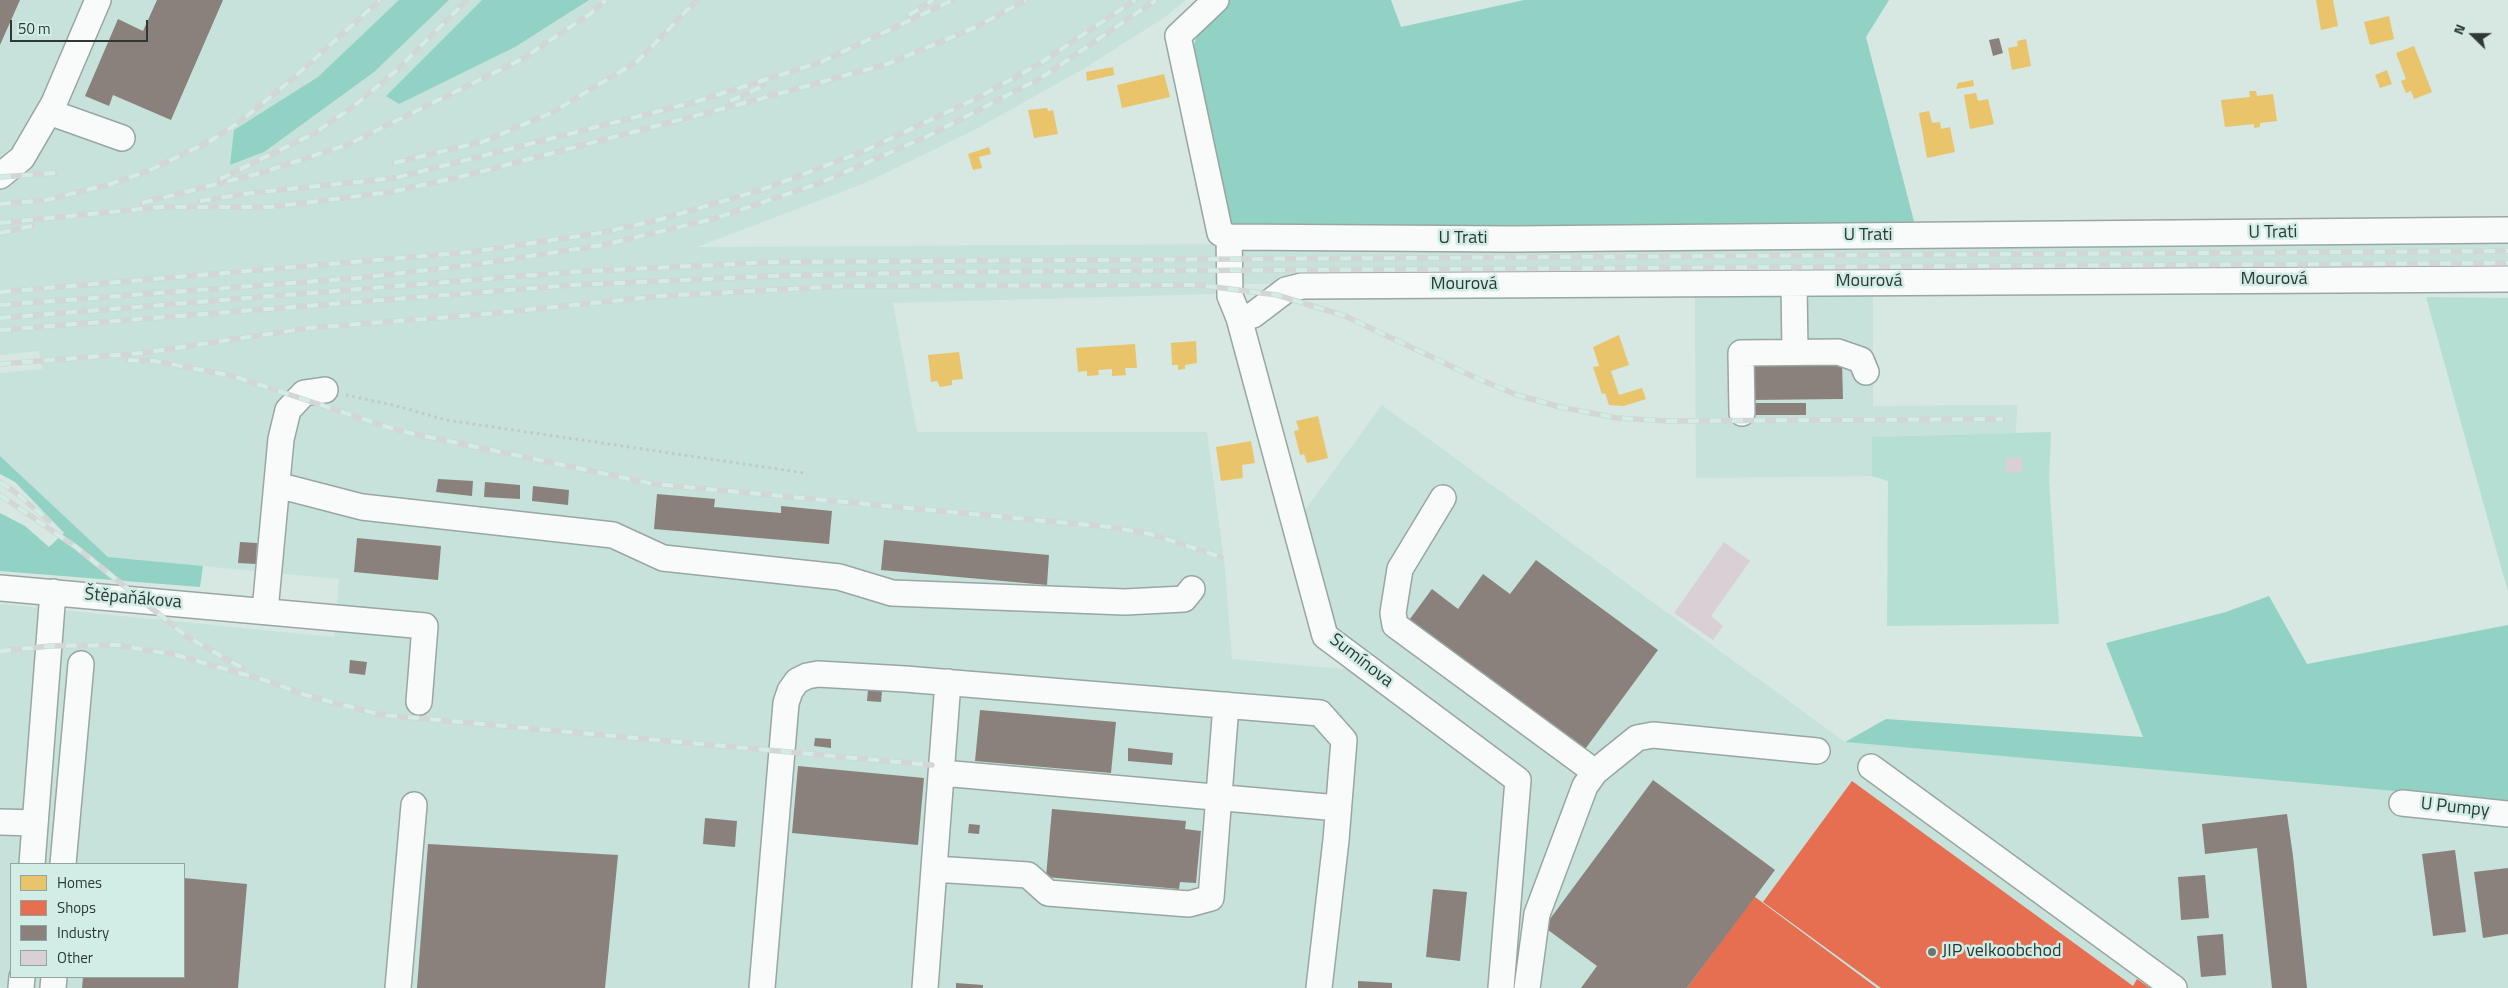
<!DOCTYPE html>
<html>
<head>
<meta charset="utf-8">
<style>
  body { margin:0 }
  #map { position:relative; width:2508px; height:988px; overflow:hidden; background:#d7e7e2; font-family:"Titillium Web",sans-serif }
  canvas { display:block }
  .legend { position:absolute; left:10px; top:863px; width:175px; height:115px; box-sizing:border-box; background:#d1ede5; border:1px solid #90a59f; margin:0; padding:6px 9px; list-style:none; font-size:15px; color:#2e3936 }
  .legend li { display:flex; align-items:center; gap:10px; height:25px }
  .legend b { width:25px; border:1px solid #90a59f }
  .north { position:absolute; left:2448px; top:10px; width:50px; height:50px; -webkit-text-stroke:4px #d1ede5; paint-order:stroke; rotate:292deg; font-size:14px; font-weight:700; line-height:20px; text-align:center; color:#2e3936 }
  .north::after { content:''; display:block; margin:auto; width:18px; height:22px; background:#2e3936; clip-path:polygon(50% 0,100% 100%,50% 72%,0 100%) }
  .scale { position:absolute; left:10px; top:20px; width:138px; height:22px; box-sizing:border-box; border:2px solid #2e3936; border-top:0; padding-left:6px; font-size:15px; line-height:18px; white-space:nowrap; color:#2e3936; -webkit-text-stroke:4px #d1ede5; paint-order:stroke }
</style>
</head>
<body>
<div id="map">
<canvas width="2508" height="988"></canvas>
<ul class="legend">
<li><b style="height:14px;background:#e9c46a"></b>Homes</li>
<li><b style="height:14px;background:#e76f51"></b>Shops</li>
<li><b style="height:14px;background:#8a817c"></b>Industry</li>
<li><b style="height:14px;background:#d8d0d4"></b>Other</li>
</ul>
<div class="north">N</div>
<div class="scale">50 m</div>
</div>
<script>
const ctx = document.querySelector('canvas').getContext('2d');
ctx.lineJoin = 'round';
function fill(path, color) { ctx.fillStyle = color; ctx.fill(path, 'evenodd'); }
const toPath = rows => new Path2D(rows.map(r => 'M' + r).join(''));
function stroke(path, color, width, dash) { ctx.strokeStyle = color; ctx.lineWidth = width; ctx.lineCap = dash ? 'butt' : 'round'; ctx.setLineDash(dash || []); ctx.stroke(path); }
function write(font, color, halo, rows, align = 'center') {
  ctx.font = font + ' "Titillium Web",sans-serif'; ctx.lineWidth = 5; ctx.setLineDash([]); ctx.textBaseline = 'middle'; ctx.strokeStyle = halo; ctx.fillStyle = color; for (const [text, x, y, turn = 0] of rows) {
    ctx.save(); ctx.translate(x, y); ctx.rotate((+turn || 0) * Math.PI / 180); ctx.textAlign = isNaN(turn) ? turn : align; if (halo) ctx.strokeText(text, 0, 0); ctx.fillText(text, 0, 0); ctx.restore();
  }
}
fill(toPath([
  [0,0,1186,0,1165,17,1085,68,976,129,865,183,697,247,2508,237,2508,276,1229,284,1214,294,893,303,917,432,1207,432,1225,569,1232,659,1354,670,1491,771,1508,793,1492,988,0,988,0,604,334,637,339,579,108,557,0,456,0,373,42,369,39,351,0,355],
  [11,864,184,864,184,977,11,977],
  [1695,287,1873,287,1873,406,2017,405,2016,433,1872,437,1872,476,1696,478],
  [1382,405,1845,742,2396,790,2398,813,2508,827,2508,988,1512,988,1531,772,1330,627,1303,513]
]), '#c6e2db');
fill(toPath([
  [2426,297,2508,298,2508,592],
  [2051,432,2049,481,2059,624,1887,626,1888,481,1872,476,1872,437]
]), '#b6dfd4');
fill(toPath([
  [399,0,449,0,374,72,264,152,230,165,234,130,318,77],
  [482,0,589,0,515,47,399,104,386,96],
  [1230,0,1391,0,1401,27,1524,0,1889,0,1866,37,1916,229,1230,226,1193,48,1198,32],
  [0,456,108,557,203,566,200,587,0,571,0,513,25,526,49,547,64,533,15,482,0,474],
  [2269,596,2307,664,2508,625,2508,801,1845,742,1886,719,2143,737,2106,643,2226,612]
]), '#92d2c4');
fill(toPath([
  [2316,0,2333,0,2338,26,2321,30],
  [2389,16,2394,39,2370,45,2364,22],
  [2026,39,2031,66,2012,70,2008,48,2018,46,2017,41],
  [2414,46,2432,92,2414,99,2411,91,2406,93,2401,81,2406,79,2396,53],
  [1113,67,1114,75,1087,81,1086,72],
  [2387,70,2392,84,2380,88,2375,75],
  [1164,74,1170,97,1122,108,1117,85],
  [1973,80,1974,86,1956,89,1958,83],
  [2249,91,2256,91,2257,96,2273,94,2277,121,2260,123,2260,127,2254,128,2254,124,2225,127,2221,100,2250,97],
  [1976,93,1978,101,1988,99,1994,124,1970,129,1964,95],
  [1047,108,1048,111,1053,110,1058,134,1034,138,1028,110],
  [1929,111,1932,123,1940,122,1941,129,1950,127,1955,152,1927,158,1919,113],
  [989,147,991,154,979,157,982,168,973,170,968,154],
  [1619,335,1629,365,1611,371,1619,395,1642,388,1646,399,1624,406,1609,405,1605,393,1602,394,1593,367,1599,366,1593,347],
  [1196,341,1197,363,1185,365,1185,369,1178,370,1178,365,1172,365,1171,343],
  [1135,344,1137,368,1125,368,1126,375,1112,376,1112,369,1098,370,1099,375,1087,376,1087,371,1078,372,1076,348],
  [959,352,963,379,952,380,952,385,940,387,937,381,931,382,928,355],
  [1318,416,1328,458,1307,463,1304,454,1300,455,1294,431,1299,430,1296,421],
  [1251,441,1255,463,1242,465,1243,478,1221,481,1216,447]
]), '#e9c46a');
fill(toPath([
  [1852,781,2133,986,2137,979,2150,988,1881,988,1763,902],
  [1754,897,1755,897,1877,988,1687,988]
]), '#e76f51');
fill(toPath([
  [0,0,20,0,0,45],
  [157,0,223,0,171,120,113,95,109,106,85,96,118,19,143,31],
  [1999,38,2003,53,1993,56,1989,40],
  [1750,361,1842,363,1843,399,1750,400],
  [1751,403,1806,403,1806,415,1751,415],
  [438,479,473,481,472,496,436,492],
  [485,482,520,485,520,499,484,497],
  [533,486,569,490,568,505,532,501],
  [657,494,715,499,714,507,781,513,781,506,832,511,829,544,654,529],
  [357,538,441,546,438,580,354,572],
  [884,540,1049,555,1047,585,881,570],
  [240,542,257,543,256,564,238,563],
  [1536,560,1658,650,1583,752,1407,623,1432,589,1458,609,1483,574,1510,594],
  [350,660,367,662,365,675,349,673],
  [868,690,882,691,881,702,867,701],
  [980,710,1116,722,1111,773,975,761],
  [815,738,831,739,831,748,814,746],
  [1128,748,1173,753,1172,765,1128,761],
  [798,766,924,778,918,845,792,833],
  [1653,780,1775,870,1687,988,1581,988,1597,966,1544,927],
  [1052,809,1186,821,1185,829,1201,831,1196,883,1180,882,1179,889,1046,877],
  [2287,814,2293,856,2307,988,2272,988,2257,848,2205,854,2202,824],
  [705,818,737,821,735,847,703,844],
  [969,824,980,825,979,834,968,833],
  [428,844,618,855,605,988,417,988],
  [2455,850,2466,932,2433,936,2422,854],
  [2508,868,2508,934,2483,938,2474,872],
  [2205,875,2209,918,2181,920,2178,877],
  [184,878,247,884,238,988,82,988,83,977,184,977],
  [1433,889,1467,892,1460,961,1426,957],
  [2223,934,2226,975,2201,977,2197,936],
  [1358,981,1392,983,1392,988,1358,988],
  [956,983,983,985,983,988,956,988]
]), '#8a817c');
fill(toPath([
  [2022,457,2023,472,2006,473,2006,458],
  [1724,542,1750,561,1711,616,1723,626,1713,640,1674,613]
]), '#d8d0d4');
const minor = toPath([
  [1216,0,1178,36,1220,233,1229,237,1230,296,1239,318,1325,636,1518,780,1501,988],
  [49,112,122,138],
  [0,176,22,158,54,103,98,0],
  [1229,237,1512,239,2508,230],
  [1794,283,1795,352],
  [1239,318,1253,315,1286,290,1302,286,2508,279],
  [1742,413,1741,353,1838,352,1861,360,1866,372],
  [277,485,362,507,613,535,663,558,839,577,892,593,1125,602,1184,599,1192,589],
  [1443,498,1400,569,1393,613,1395,625,1595,772],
  [0,588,425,626,419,702],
  [265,611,281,439,288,410,304,393,325,390],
  [1871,767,2174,988],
  [942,773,1338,808],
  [2402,803,2508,814],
  [0,822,35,823],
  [32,864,53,592],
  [63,864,81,664],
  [934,869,1028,875,1048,893,1189,904,1211,898,1226,705],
  [21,988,22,977],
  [53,988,54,977],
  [398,988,414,805],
  [762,988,786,703,790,691,797,681,807,676,818,674,905,679,1320,713,1344,740,1336,840,1319,988],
  [925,988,948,682],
  [1527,988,1537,914,1585,786,1595,772,1637,738,1653,735,1817,751]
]);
stroke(minor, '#99a6a2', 28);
stroke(toPath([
  [346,395,393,405,446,420,805,473]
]), '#c3c8c6', 3, [2.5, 4]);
stroke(minor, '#f9fbfb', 25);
const rail = toPath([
  [909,15,933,0],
  [730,101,764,86],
  [394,163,485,141,553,112,638,61,697,0],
  [0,177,56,173],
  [220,179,315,133,355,105,397,70,467,0],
  [200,201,251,193,395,178,695,102,821,62,953,0],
  [142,203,264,172,349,144,522,59,590,14,606,0],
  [0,204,47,200,110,184,148,171,210,141,238,123,290,81,380,0],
  [0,223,161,207,271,207,391,192,468,175,771,96,890,63,976,27,1026,0],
  [0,233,32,226],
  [0,292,471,252,600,233,658,220,761,190,862,152,975,99,1036,66,1135,0],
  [0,305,358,278,471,265,603,245,713,219,820,183,928,136,1041,78,1156,0],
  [0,318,571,272,773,262,2508,251],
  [0,330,574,285,772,276,938,272,2508,263],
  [128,360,154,361,233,376,400,431,654,484,1110,527,1150,534,1221,557],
  [0,364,142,353,309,328,487,314,661,296,845,286,1199,285,1277,295,1345,316,1474,377,1517,395,1560,407,1617,418,1668,421,2003,419],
  [0,482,15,492,49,521],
  [0,495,76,547,186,636,244,669],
  [0,651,50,646,117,645,176,655,271,682,305,695,382,715,932,765]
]);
stroke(rail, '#d2d6d5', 5.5);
stroke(rail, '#d1ede5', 4, [11]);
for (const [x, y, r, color] of [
  [1932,952,5,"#697672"]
]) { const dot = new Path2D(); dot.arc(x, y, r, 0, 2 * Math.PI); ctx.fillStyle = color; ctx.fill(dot); stroke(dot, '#d1ede5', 2); }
write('18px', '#2e3936', '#d1ede5', [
  ["U Trati",2273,233,-1],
  ["U Trati",1868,236],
  ["U Trati",1463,239],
  ["Mourová",2274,280],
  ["Mourová",1869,282],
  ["Mourová",1464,285],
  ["Štěpaňákova",133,599,5],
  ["Sumínova",1361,661,38],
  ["U Pumpy",2455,808,6]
]);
write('18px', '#2e3936', '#d1ede5', [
  ["JIP velkoobchod",1942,952]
], 'left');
</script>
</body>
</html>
